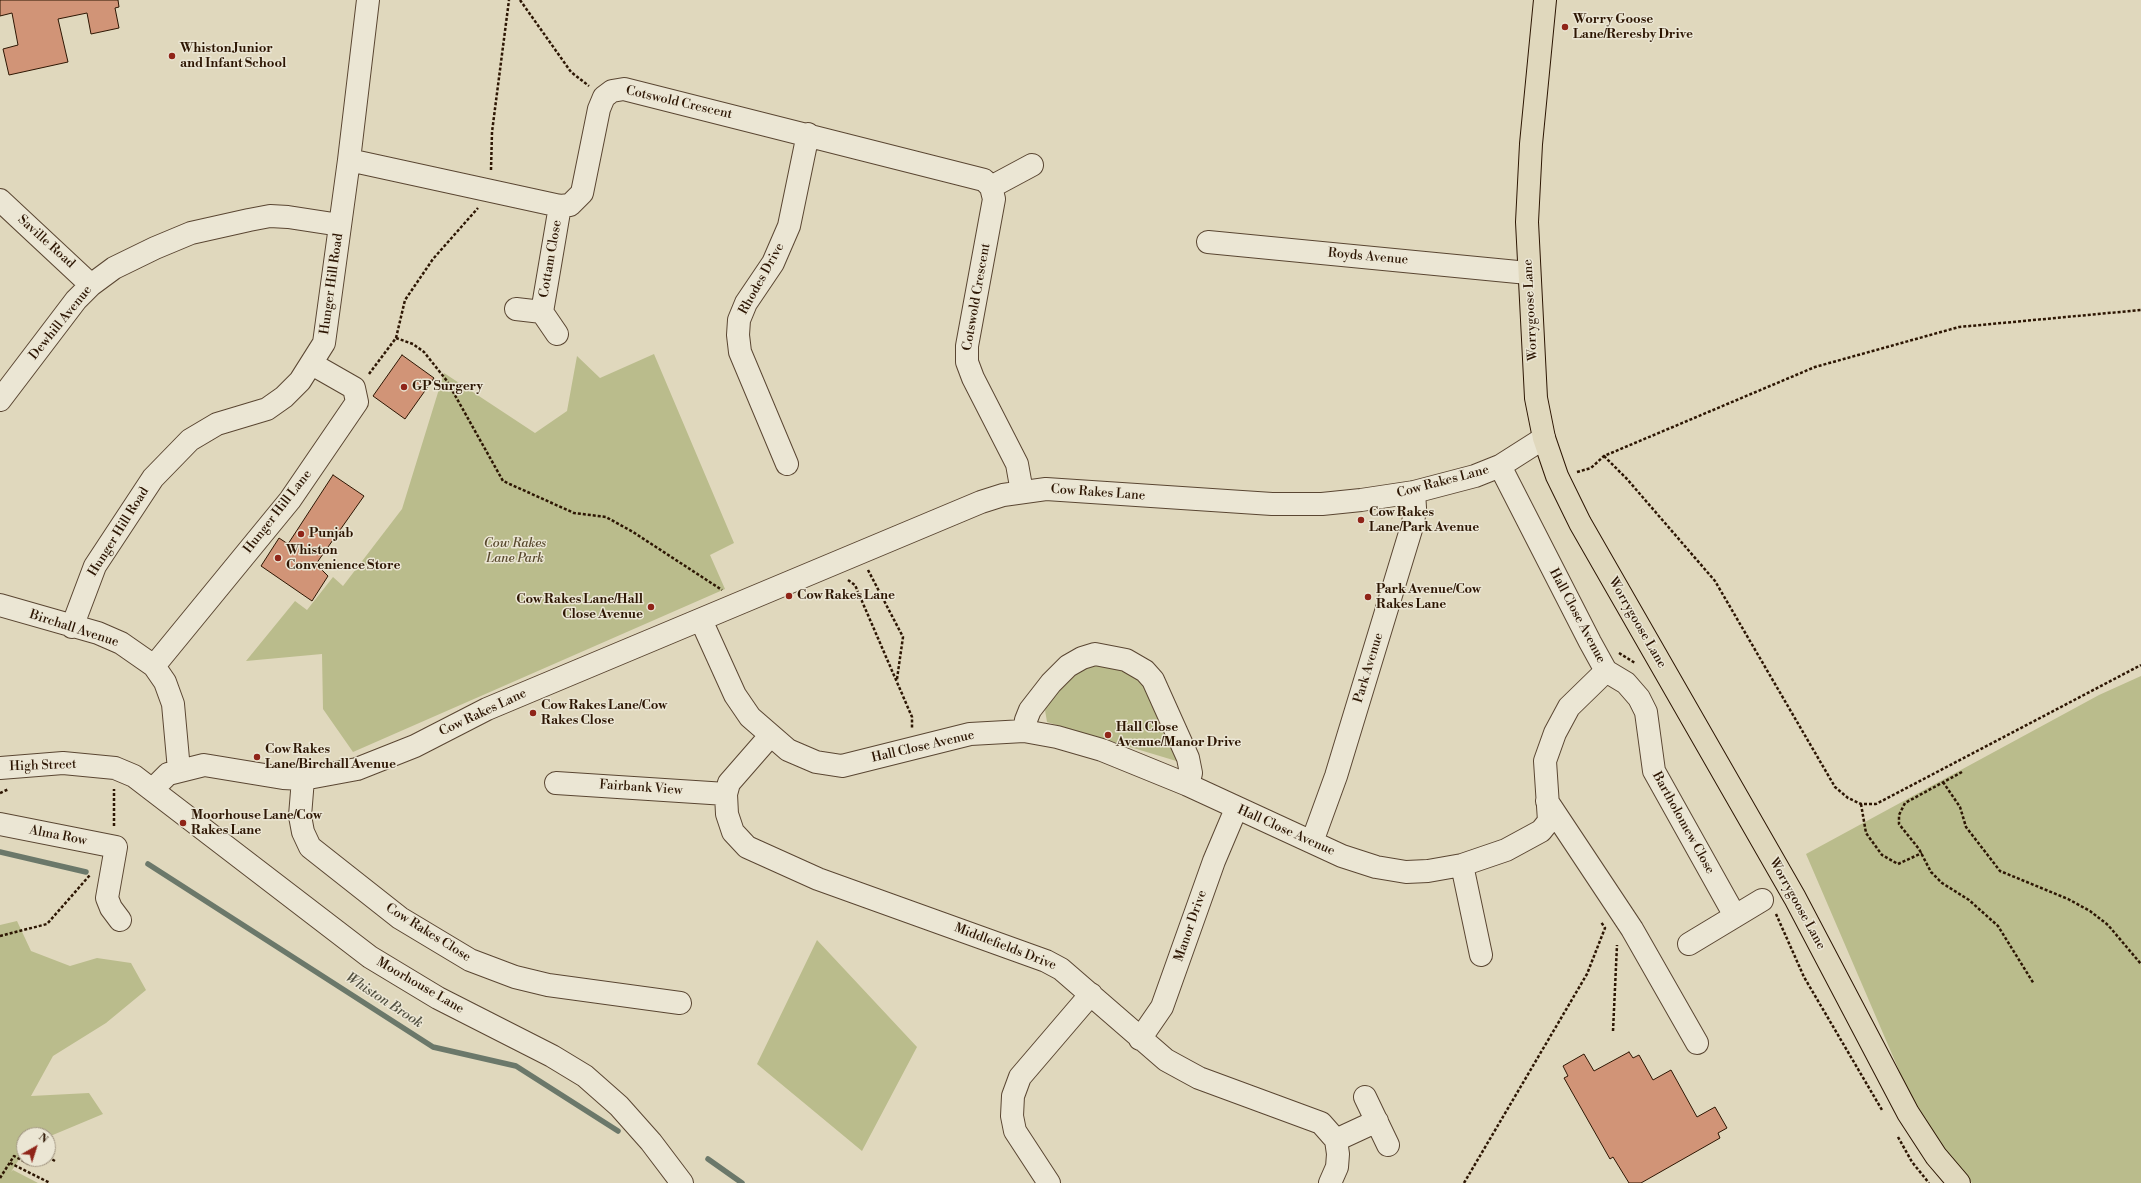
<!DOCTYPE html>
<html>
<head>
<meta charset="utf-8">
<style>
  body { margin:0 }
  #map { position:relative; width:2141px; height:1183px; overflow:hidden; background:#e0d8bd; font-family:"Libre Bodoni",serif }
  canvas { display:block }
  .north { position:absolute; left:16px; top:1127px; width:40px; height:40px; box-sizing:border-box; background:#ebe6d4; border:1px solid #9f9380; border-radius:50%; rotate:39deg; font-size:11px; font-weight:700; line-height:16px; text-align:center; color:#2d1603 }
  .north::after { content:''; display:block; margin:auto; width:14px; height:18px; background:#8f2418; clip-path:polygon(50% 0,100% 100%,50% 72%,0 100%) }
</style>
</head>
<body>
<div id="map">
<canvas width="2141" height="1183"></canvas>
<div class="north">N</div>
</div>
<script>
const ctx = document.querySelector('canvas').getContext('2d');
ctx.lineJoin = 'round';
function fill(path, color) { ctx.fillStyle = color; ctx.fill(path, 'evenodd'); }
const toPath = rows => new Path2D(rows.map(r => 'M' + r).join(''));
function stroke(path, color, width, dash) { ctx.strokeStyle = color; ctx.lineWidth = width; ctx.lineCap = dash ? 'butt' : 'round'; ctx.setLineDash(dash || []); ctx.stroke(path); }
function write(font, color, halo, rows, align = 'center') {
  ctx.font = font + ' "Libre Bodoni",serif'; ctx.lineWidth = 3; ctx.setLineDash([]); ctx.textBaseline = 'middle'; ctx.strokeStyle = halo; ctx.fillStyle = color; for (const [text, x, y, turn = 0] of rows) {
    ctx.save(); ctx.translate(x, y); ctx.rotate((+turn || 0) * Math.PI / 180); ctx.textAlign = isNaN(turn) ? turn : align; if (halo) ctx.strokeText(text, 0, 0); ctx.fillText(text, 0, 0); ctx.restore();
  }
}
fill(toPath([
  [654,354,734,543,710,555,725,589,353,752,323,709,322,654,246,661,295,601,307,610,333,577,343,586,402,509,444,373,535,433,567,411,577,356,600,378],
  [1109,663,1145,683,1183,763,1047,722,1045,710,1060,684,1086,664],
  [2141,676,2141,1183,1972,1183,1952,1159,1913,1103,1806,854,2099,695],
  [17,921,31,951,70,966,97,958,131,963,146,990,106,1023,53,1056,31,1096,89,1093,103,1114,48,1137,48,1135,24,1135,24,1148,19,1150,23,1153,11,1172,13,1170,38,1183,0,1183,0,925],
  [817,940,917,1047,862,1151,757,1064]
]), '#babc8c');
stroke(toPath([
  [0,852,86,872],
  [148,864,433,1047,516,1066,618,1131],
  [708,1159,742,1183]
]), '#6b786a', 5.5);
const building = toPath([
  [0,0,118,0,119,7,115,8,119,28,91,34,87,13,58,19,68,62,9,75,3,49,18,45,12,13,0,16,0,0],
  [402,355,434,378,405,419,373,396,402,355],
  [333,475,364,496,316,564,328,576,312,601,261,566,279,538,288,544,333,475],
  [1629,1052,1633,1058,1639,1055,1653,1080,1671,1070,1697,1117,1715,1107,1727,1128,1718,1133,1720,1138,1641,1183,1629,1183,1613,1157,1610,1159,1564,1078,1568,1076,1563,1066,1584,1054,1594,1071,1629,1052]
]);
fill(building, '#d19477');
stroke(building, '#2d1603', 1);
const minor = toPath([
  [349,160,560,206,570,205,582,193,599,109,604,97,612,91,624,89,984,180,991,187,994,199,967,346,967,362,973,378,1017,464,1022,492],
  [991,187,1032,165],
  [0,200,91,285],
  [1208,242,1528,273],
  [516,309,542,312,557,334],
  [542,312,560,206],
  [0,400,76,300,91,285,114,268,155,248,191,233,249,220,270,216,288,217,340,225],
  [787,464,740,352,738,335,739,320,746,303,773,263,789,226,808,134],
  [1500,466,1590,642,1606,671,1626,683,1639,698,1646,712,1654,771,1735,916],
  [0,605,98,633,121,643,154,666,165,682,173,704,179,770],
  [701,620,735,695,750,717,788,750,816,762,842,766,970,734,1024,731,1057,737,1102,750,1188,785,1342,856,1376,867,1406,872,1428,871,1462,865,1506,850,1541,831,1549,821,1545,761,1555,733,1569,707,1606,671],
  [72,627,95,566,153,478,190,440,217,424,267,409,284,397,300,381,324,343,349,160,368,0],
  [154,666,290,500,357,402,354,388,312,364],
  [1024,731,1026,720,1030,710,1051,683,1068,666,1082,658,1095,654,1126,660,1145,671,1153,680,1188,758,1191,773,1188,785],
  [770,736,729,783,726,794,727,814,733,832,747,847,818,879,1046,961,1061,969,1166,1060,1199,1078,1321,1123,1336,1140,1377,1121],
  [0,768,63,763,115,768,134,776,370,957,438,998,552,1056,585,1076,619,1106,651,1142,682,1183],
  [303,779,300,816,303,832,310,847,400,918,470,960,515,977,548,985,680,1003],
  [556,783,726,794],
  [153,789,168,774,204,765,283,778,303,779,357,769,415,746,487,709,981,502,1003,495,1046,489,1272,504,1322,504,1361,500,1414,492,1475,476,1500,466,1544,438],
  [1547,801,1632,929,1697,1043],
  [0,824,116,847,107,898,111,908,120,920],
  [1312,842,1336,776,1413,523,1415,508,1414,492],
  [1462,865,1481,955],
  [1689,944,1762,900],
  [1140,1039,1162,1007,1214,861,1236,809],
  [1365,1097,1388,1145],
  [1049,1183,1015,1131,1012,1116,1013,1096,1020,1077,1091,994],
  [1330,1183,1337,1167,1338,1154,1336,1140]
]);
const major = toPath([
  [1545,0,1531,144,1527,222,1536,398,1544,438,1557,476,1580,523,1795,898,1908,1113,1936,1156,1959,1183]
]);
stroke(minor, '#5a4632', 24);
stroke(major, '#2d1603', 24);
stroke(toPath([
  [520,0,571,72,589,86],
  [491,170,492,132,509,0],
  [396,338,405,300,433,259,478,208],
  [369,374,396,338,413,344,424,352,447,381,503,481,574,513,606,517,633,532,722,590],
  [1604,456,1627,479,1715,581,1835,787,1848,798,1861,804,1876,804,2141,665],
  [1577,472,1591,468,1604,456,1815,367,1959,327,2141,310],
  [868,570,903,637,897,679],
  [848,580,855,585,912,717,912,728],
  [1619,653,1635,663],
  [1962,772,1905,803,1899,815,1899,824,1919,849,1931,872,1942,883,1969,900,1998,926,2034,984],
  [1943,782,1960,807,1966,827,2000,871,2068,899,2090,911,2108,925,2141,964],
  [0,793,9,789],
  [1861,804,1866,833,1882,855,1898,864,1922,853],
  [114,826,114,789],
  [1776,914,1804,977,1882,1110],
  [0,936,47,924,90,875],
  [1613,1031,1617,945],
  [1898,1137,1912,1162,1929,1183],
  [48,1157,55,1161],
  [10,1163,50,1183],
  [0,1178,14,1156,29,1164,32,1159],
  [1464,1183,1587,974,1605,928,1601,922]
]), '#2d1603', 2.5, [3, 2]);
stroke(minor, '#ebe6d4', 22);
stroke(major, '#e0d8bd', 22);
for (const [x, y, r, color] of [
  [1565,27,4,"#8f2418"],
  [172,56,4,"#8f2418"],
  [404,387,4,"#8f2418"],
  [1361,520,4,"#8f2418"],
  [301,534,4,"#8f2418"],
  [278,558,4,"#8f2418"],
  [789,596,4,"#8f2418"],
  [1368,597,4,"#8f2418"],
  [651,607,4,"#8f2418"],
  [533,713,4,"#8f2418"],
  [1108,735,4,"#8f2418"],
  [257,757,4,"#8f2418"],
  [183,823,4,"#8f2418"]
]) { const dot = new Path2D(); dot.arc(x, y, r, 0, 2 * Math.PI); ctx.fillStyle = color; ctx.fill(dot); stroke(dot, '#ebe6d4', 1.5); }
write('bold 13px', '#2d1603', '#ebe6d4', [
  ["Worry Goose",1573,20],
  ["Lane/Reresby Drive",1573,35],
  ["Whiston Junior",180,49],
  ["and Infant School",180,64],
  ["GP Surgery",412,387],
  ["Cow Rakes",1369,513],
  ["Lane/Park Avenue",1369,528],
  ["Punjab",309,534],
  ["Whiston",286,551],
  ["Convenience Store",286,566],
  ["Park Avenue/Cow",1376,590],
  ["Rakes Lane",1376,605],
  ["Cow Rakes Lane",797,596],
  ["Cow Rakes Lane/Hall",643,600,"right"],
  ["Close Avenue",643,615,"right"],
  ["Cow Rakes Lane/Cow",541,706],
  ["Rakes Close",541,721],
  ["Hall Close",1116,728],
  ["Avenue/Manor Drive",1116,743],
  ["Cow Rakes",265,750],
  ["Lane/Birchall Avenue",265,765],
  ["Moorhouse Lane/Cow",191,816],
  ["Rakes Lane",191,831]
], 'left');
write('13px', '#2d1603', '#ebe6d4', [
  ["Cotswold Crescent",679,103,13],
  ["Saville Road",46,242,42],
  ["Royds Avenue",1368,257,5],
  ["Cottam Close",551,259,-80],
  ["Rhodes Drive",762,279,-61],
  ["Hunger Hill Road",332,284,-82],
  ["Cotswold Crescent",977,297,-80],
  ["Worrygoose Lane",1531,310,-93],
  ["Dewhill Avenue",61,323,-51],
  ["Cow Rakes Lane",1443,482,-15],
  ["Cow Rakes Lane",1098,493,4],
  ["Hunger Hill Lane",278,512,-52],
  ["Hunger Hill Road",119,532,-58],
  ["Hall Close Avenue",1577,616,62],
  ["Worrygoose Lane",1637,623,60],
  ["Birchall Avenue",74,629,18],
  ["Park Avenue",1369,668,-73],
  ["Cow Rakes Lane",483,713,-25],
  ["Hall Close Avenue",923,747,-13],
  ["High Street",43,766,-2],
  ["Fairbank View",641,788,4],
  ["Bartholomew Close",1683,823,61],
  ["Hall Close Avenue",1286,831,24],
  ["Alma Row",58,836,11],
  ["Worrygoose Lane",1797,904,61],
  ["Manor Drive",1191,926,-71],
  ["Cow Rakes Close",428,933,32],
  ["Middlefields Drive",1005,947,21],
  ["Moorhouse Lane",420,986,30]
]);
write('italic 13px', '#57482c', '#ebe6d4', [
  ["Cow Rakes",515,544],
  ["Lane Park",515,559]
]);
write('italic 14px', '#514f3f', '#ebe6d4', [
  ["Whiston Brook",384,1001,33]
]);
</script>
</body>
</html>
